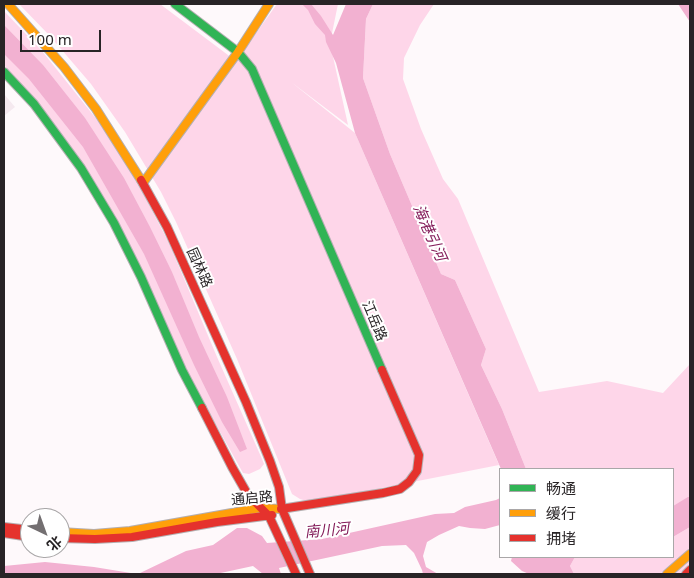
<!DOCTYPE html>
<meta charset="utf-8">
<style>
body{margin:0}
#map{position:relative;width:694px;height:578px;overflow:hidden;background:#fef9fb;font-family:"Noto Sans","Noto Sans SC",sans-serif}
canvas{display:block}
.frame{position:absolute;inset:0;border:5px solid #282426;pointer-events:none}
.legend{position:absolute;left:499px;top:468px;width:175px;height:90px;box-sizing:border-box;background:#fff;border:1px solid #a9a7a8;margin:0;padding:6px 9px;list-style:none;font-size:15px;color:#282426}
.legend li{display:flex;align-items:center;gap:10px;height:25px}
.legend b{width:25px;border:1px solid #a9a7a8}
.north{position:absolute;left:20px;top:508px;width:50px;height:50px;box-sizing:border-box;background:#fff;border:1px solid #a9a7a8;border-radius:50%;rotate:138deg;font-size:14px;font-weight:700;line-height:20px;text-align:center;color:#282426}
.north::after{content:'';display:block;margin:auto;width:18px;height:22px;background:#736f71;clip-path:polygon(50% 0,100% 100%,50% 72%,0 100%)}
.scale{position:absolute;left:20px;top:30px;width:81px;height:22px;box-sizing:border-box;border:2px solid #282426;border-top:0;padding-left:6px;font-size:15px;line-height:18px;white-space:nowrap;color:#282426;-webkit-text-stroke:4px #fff;paint-order:stroke}
</style>
<div id="map">
<canvas width="694" height="578"></canvas>
<div class="frame"></div>
<ul class="legend">
<li><b style="height:6px;background:#30b455"></b>畅通</li>
<li><b style="height:6px;background:#ff9f0a"></b>缓行</li>
<li><b style="height:6px;background:#e5322d"></b>拥堵</li>
</ul>
<div class="north">北</div>
<div class="scale">100 m</div>
</div>
<script>
const ctx = document.querySelector('canvas').getContext('2d');
ctx.lineJoin = 'round';
function fill(path, color) { ctx.fillStyle = color; ctx.fill(path, 'evenodd'); }
const toPath = rows => new Path2D(rows.map(r => 'M' + r).join(''));
function trace(path, color, width, dash) { ctx.strokeStyle = color; ctx.lineWidth = width; ctx.lineCap = dash ? 'butt' : 'round'; ctx.setLineDash(dash || []); ctx.stroke(path); }
function label(font, color, halo, rows, align = 'center') {
  ctx.font = font + ' "Noto Sans","Noto Sans SC",sans-serif'; ctx.lineWidth = 4; ctx.setLineDash([]); ctx.textBaseline = 'middle'; ctx.strokeStyle = halo; ctx.fillStyle = color; for (const [text, x, y, turn = 0] of rows) {
    ctx.save(); ctx.translate(x, y); ctx.rotate((+turn || 0) * Math.PI / 180); ctx.textAlign = isNaN(turn) ? turn : align; if (halo) ctx.strokeText(text, 0, 0); ctx.fillText(text, 0, 0); ctx.restore();
  }
}
fill(toPath([
 [4,94,15,107,4,116]
]), '#f5e9ef');
fill(toPath([
 [19,4,160,4,236,61,277,4,338,4,330,43,348,125,291,82,355,133,499,465,316,501,307,501,300,499,292,494,237,359,176,222,161,192,125,132,91,84,49,35],
 [373,4,434,4,420,25,404,58,403,79,421,129,443,179,458,199,539,392,607,381,663,393,690,364,690,497,673,506,673,469,526,469,502,409,481,365,486,349,455,280,441,274,390,154,363,78,366,19],
 [4,11,42,51,98,121,132,172,169,243,217,357,262,459,264,464,260,469,249,474,243,473,186,371,126,238,107,205,72,148,25,88,4,65],
 [690,527,690,574,574,574,570,566,575,557,673,557,673,537]
]), '#fed6e9');
fill(toPath([
 [302,4,311,4,321,16,333,35,346,4,373,4,366,19,363,78,390,154,441,274,455,280,486,349,481,365,502,409,526,469,501,469,355,133,336,63,326,42,325,35,315,24,308,10],
 [678,4,688,4,690,7,690,22],
 [4,25,43,65,85,118,124,178,150,227,172,272,199,337,227,397,247,449,240,452,222,422,194,365,144,254,83,147,29,79,4,54],
 [688,497,690,497,690,527,673,537,673,506],
 [500,498,500,525,485,529,470,528,459,526,439,535,427,542,423,556,426,567,438,574,423,574,422,570,414,553,406,545,382,546,279,568,281,574,263,574,253,566,216,574,138,574,186,551,213,545,237,528,247,528,262,536,267,543,322,539,435,514,454,513,465,507,496,500],
 [512,557,575,557,570,566,574,574,529,574,522,571,511,561],
 [45,562,94,567,137,574,4,574,4,566]
]), '#f2b1d1');
const fast = toPath([
 [175,4,238,52,252,69,382,370],
 [4,72,34,104,81,168,114,223,141,277,182,370,202,408]
]);
const slow = toPath([
 [8,4,64,67,96,109,141,180],
 [143,183,238,52,269,4],
 [60,532,94,534,130,531,260,508,281,509],
 [667,574,690,554]
]);
const jam = toPath([
 [141,180,167,227,246,402,270,461,279,487,282,509,310,574],
 [202,408,232,467,248,495,269,516,296,574],
 [281,509,383,493,400,489,409,482,417,471,419,455,382,370],
 [4,527,30,530],
 [4,533,30,537],
 [60,538,95,539,132,537,217,522,272,515],
 [686,574,690,570]
]);
trace(fast, '#b4afb1', 10);
trace(slow, '#b4afb1', 10);
trace(jam, '#b4afb1', 10);
trace(fast, '#30b455', 8);
trace(slow, '#ff9f0a', 8);
trace(jam, '#e5322d', 8);
label('14px', '#282426', '#fff', [
 ["园林路",199,268,66],
 ["江岳路",374,321,67],
 ["通启路",252,499,-5]
]);
label('italic 15px', '#841c5a', '#fff', [
 ["海港引河",429,233,66],
 ["南川河",327,531,-5]
]);
</script>
